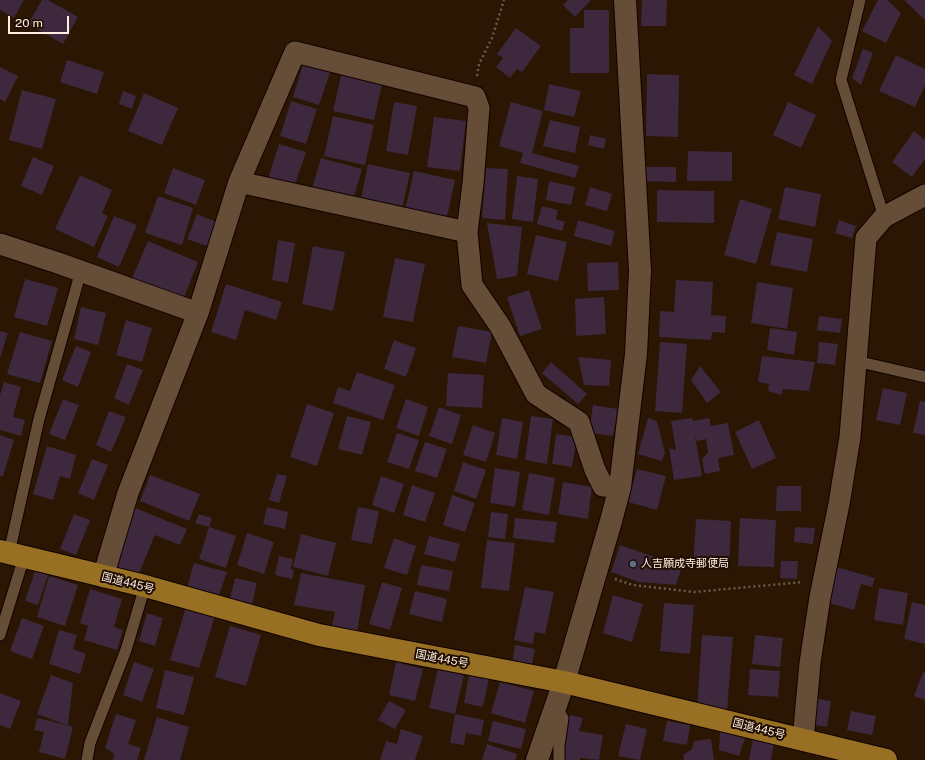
<!DOCTYPE html>
<meta charset="utf-8">
<style>
body{margin:0}
#map{position:relative;width:925px;height:760px;overflow:hidden;background:#2a1602;font-family:"Public Sans",sans-serif}
canvas{display:block}
.scale{position:absolute;left:8px;top:16px;width:61px;height:18px;box-sizing:border-box;border:2px solid #fdeee1;border-top:0;padding-left:5px;font-size:12px;line-height:14px;white-space:nowrap;color:#fdeee1;-webkit-text-stroke:3px #200d00;paint-order:stroke}
</style>
<div id="map">
<canvas width="925" height="760"></canvas>
<div class="scale">20 m</div>
</div>
<script>
const ctx = document.querySelector('canvas').getContext('2d');
ctx.lineJoin = 'round';
function fill(path, color) { ctx.fillStyle = color; ctx.fill(path, 'evenodd'); }
const toPath = rows => new Path2D(rows.map(r => 'M' + r).join(''));
function trace(path, color, width, dash) { ctx.strokeStyle = color; ctx.lineWidth = width; ctx.lineCap = dash ? 'butt' : 'round'; ctx.setLineDash(dash || []); ctx.stroke(path); }
function label(font, color, halo, rows, align = 'center') {
  ctx.font = font + ' "Public Sans","Noto Sans JP",sans-serif'; ctx.lineWidth = 4; ctx.setLineDash([]); ctx.textBaseline = 'middle'; ctx.strokeStyle = halo; ctx.fillStyle = color; for (const [text, x, y, turn = 0] of rows) {
    ctx.save(); ctx.translate(x, y); ctx.rotate((+turn || 0) * Math.PI / 180); ctx.textAlign = isNaN(turn) ? turn : align; if (halo) ctx.strokeText(text, 0, 0); ctx.fillText(text, 0, 0); ctx.restore();
  }
}
fill(toPath([
 [0,0,24,0,14,18,0,10],
 [42,0,48,0,78,17,63,44,28,24],
 [568,0,591,0,575,17,563,5],
 [642,0,667,0,666,26,641,26],
 [878,0,887,0,901,13,886,43,862,31],
 [904,0,925,0,925,20],
 [584,10,609,10,609,73,570,73,570,28,584,28],
 [818,26,832,41,812,84,794,75],
 [516,28,541,46,522,72,517,69,510,78,496,67,503,58,497,54],
 [863,49,873,53,861,85,852,78],
 [896,55,925,69,925,85,915,107,879,91],
 [67,60,104,72,97,94,60,82],
 [304,61,331,70,319,105,293,97],
 [0,67,18,76,5,102,0,99],
 [342,71,383,80,374,120,333,111],
 [647,74,679,75,678,137,646,136],
 [549,84,581,91,574,117,544,110],
 [22,90,56,99,42,149,9,140],
 [123,91,136,96,132,109,119,104],
 [144,93,178,108,162,145,128,131],
 [291,101,317,109,306,144,280,136],
 [394,102,417,106,408,155,386,151],
 [511,102,543,111,532,153,579,166,575,178,520,163,523,153,499,146],
 [788,102,816,115,801,148,773,135],
 [333,116,374,125,365,165,324,156],
 [434,117,466,121,460,171,427,167],
 [550,120,580,127,575,153,543,146],
 [914,131,925,140,925,159,912,177,892,162],
 [590,135,606,139,604,149,588,145],
 [279,144,306,152,294,187,268,179],
 [688,151,732,152,732,181,687,181],
 [33,157,54,166,42,195,21,186],
 [321,158,362,169,353,200,312,188],
 [368,164,410,173,401,213,360,204],
 [640,167,676,167,676,182,640,181],
 [173,168,205,180,196,205,164,193],
 [486,168,508,169,505,220,482,218],
 [414,171,455,180,446,221,405,211],
 [80,175,112,190,102,213,108,216,94,247,55,229],
 [517,176,538,179,533,222,512,219],
 [549,181,575,187,571,205,546,200],
 [590,187,612,194,607,211,585,205],
 [785,187,821,194,815,227,778,219],
 [657,190,714,191,714,223,657,222],
 [158,196,193,208,182,245,145,233],
 [740,199,772,209,756,264,724,255],
 [542,206,558,210,556,219,565,222,562,231,537,224],
 [197,214,219,223,210,247,187,239],
 [114,216,137,225,119,267,97,257],
 [578,220,615,231,611,246,574,236],
 [839,220,856,226,852,238,835,233],
 [487,223,522,227,517,276,497,279],
 [777,232,813,239,807,272,770,265],
 [536,235,567,242,558,281,527,274],
 [278,240,295,243,288,283,272,280],
 [148,241,198,262,183,300,132,278],
 [313,246,345,252,333,311,302,304],
 [395,258,425,264,413,322,383,317],
 [618,262,619,290,588,291,587,263],
 [25,279,58,288,47,326,14,317],
 [676,280,713,282,711,315,726,316,725,333,712,332,711,340,659,337,660,311,674,312],
 [757,282,793,288,787,329,751,323],
 [226,284,282,302,276,320,245,310,236,340,211,332],
 [529,290,542,329,520,336,507,297],
 [604,297,606,334,576,336,575,299],
 [81,307,106,313,98,345,74,339],
 [819,316,842,319,840,333,817,330],
 [126,320,152,328,142,362,116,355],
 [458,326,492,332,486,363,452,357],
 [770,328,797,332,794,355,767,350],
 [0,331,8,333,0,358],
 [20,332,52,341,40,383,7,374],
 [394,340,416,348,406,377,384,369],
 [660,342,687,344,682,413,655,411],
 [819,342,838,344,835,365,817,363],
 [76,346,91,352,78,387,62,380],
 [762,356,815,362,809,391,783,389,781,395,768,391,769,384,758,382],
 [578,357,611,360,609,386,584,385],
 [551,362,587,394,578,404,542,373],
 [127,364,143,370,129,405,114,398],
 [700,366,721,392,707,403,691,380],
 [357,372,395,385,383,420,333,403,338,387,350,391],
 [448,373,484,375,482,408,446,406],
 [4,382,21,387,13,417,25,420,21,436,0,430,0,395],
 [883,388,907,393,900,425,876,420],
 [63,399,79,405,65,440,49,434],
 [406,399,428,407,419,436,396,428],
 [920,401,925,402,925,435,913,433],
 [307,404,334,413,317,466,290,457],
 [593,405,618,409,613,436,589,433],
 [439,407,461,415,452,444,429,436],
 [109,411,126,417,111,452,96,445],
 [347,416,371,422,362,455,338,449],
 [531,416,553,419,547,464,525,460],
 [502,418,523,422,517,459,496,455],
 [648,418,657,421,665,453,662,461,638,454],
 [692,418,693,421,709,418,711,426,728,423,734,455,718,458,720,471,705,474,702,459,708,453,706,439,697,441,695,436,702,476,674,480,669,448,676,450,671,421],
 [759,420,776,458,752,469,735,432],
 [473,425,495,433,486,462,463,455],
 [397,433,419,440,409,469,387,462],
 [556,434,577,437,572,467,552,464],
 [0,435,14,440,3,476,0,476],
 [425,442,447,449,437,478,415,471],
 [47,446,76,455,70,479,60,476,53,500,33,494],
 [92,459,108,465,94,500,78,493],
 [463,462,486,470,476,499,454,491],
 [495,468,520,472,515,507,490,503],
 [637,469,666,476,657,510,628,502],
 [529,473,555,478,549,515,522,510],
 [277,474,287,476,279,503,269,500],
 [150,475,200,494,189,521,140,501],
 [381,476,404,484,394,513,372,505],
 [563,482,592,487,588,519,558,514],
 [412,485,435,493,425,522,403,515],
 [777,486,801,486,801,511,776,511],
 [452,495,475,503,465,532,443,525],
 [133,507,187,529,180,545,155,535,138,576,110,565],
 [267,507,288,512,285,529,263,524],
 [358,507,379,511,372,544,351,540],
 [491,512,508,514,505,539,488,537],
 [74,514,90,520,76,555,60,549],
 [199,514,212,518,209,527,195,523],
 [515,518,557,522,554,543,513,538],
 [740,518,776,520,774,567,738,566],
 [696,519,731,521,729,568,693,567],
 [209,527,236,536,226,568,199,559],
 [795,527,815,528,813,544,794,542],
 [247,533,274,542,264,574,237,565],
 [301,534,336,543,328,576,293,567],
 [429,536,460,544,455,562,424,554],
 [394,538,416,546,407,575,384,568],
 [487,540,515,543,509,591,481,588],
 [620,545,682,566,676,585,639,582,611,572],
 [279,556,293,559,291,569,294,570,292,579,275,575],
 [781,561,798,561,797,579,780,578],
 [194,563,227,572,217,601,186,591],
 [421,565,453,571,449,591,417,585],
 [836,567,875,578,872,587,861,584,854,610,826,602],
 [35,571,48,575,38,605,25,601],
 [301,573,365,585,357,631,332,626,335,612,294,605],
 [49,576,78,585,65,626,37,617],
 [235,578,257,583,251,609,229,604],
 [382,582,402,588,390,630,369,624],
 [525,587,554,592,545,634,535,632,533,644,514,640],
 [879,588,908,593,903,625,874,620],
 [90,589,122,599,114,627,123,630,117,650,84,640,88,626,80,623],
 [415,591,447,599,442,622,409,614],
 [613,595,643,604,632,642,603,633],
 [912,602,925,605,925,644,904,639],
 [664,603,694,605,690,654,660,651],
 [186,607,215,616,199,668,170,660],
 [147,613,163,618,155,646,139,641],
 [22,618,44,626,32,659,10,651],
 [230,626,261,635,246,686,215,677],
 [59,630,77,635,73,649,86,654,80,674,49,664],
 [702,635,733,637,727,710,697,708],
 [755,635,783,638,780,667,752,664],
 [515,645,535,649,531,669,512,665],
 [134,662,154,669,142,702,123,695],
 [396,662,423,669,415,701,389,695],
 [438,668,464,675,455,714,429,708],
 [750,669,780,671,778,697,748,695],
 [165,670,194,677,184,715,156,708],
 [923,672,925,673,925,700,914,696],
 [51,675,73,683,68,725,73,727,65,759,39,752,44,732,34,730,37,718,67,725,37,714],
 [469,675,489,679,483,707,464,703],
 [500,682,534,691,525,723,491,713],
 [0,693,21,701,10,729,0,725],
 [812,698,831,701,827,727,807,724],
 [389,701,406,710,395,729,378,720],
 [851,711,876,716,872,735,847,730],
 [116,714,136,720,128,744,141,748,137,760,113,760,114,754,105,748],
 [455,714,484,720,481,736,466,733,464,745,450,743],
 [570,715,583,718,579,731,603,735,599,760,580,758,580,760,562,760,566,728],
 [157,717,189,727,180,760,144,760],
 [493,721,526,729,521,749,488,741],
 [667,721,690,725,687,745,663,741],
 [626,724,647,729,640,760,618,756],
 [401,729,423,736,415,760,380,760,386,741,397,744],
 [720,731,747,732,739,756,719,750],
 [711,739,714,760,684,760,683,755,692,749,694,741],
 [753,739,774,743,771,760,749,760],
 [487,744,517,754,515,760,482,760]
]), '#3d283d');
const service = toPath([
 [860,0,841,80,884,217],
 [856,361,925,377],
 [9,553,39,419,81,271],
 [0,635,24,557],
 [556,707,563,718,559,746,559,760],
 [87,760,90,743,126,650,145,586]
]);
const minor = toPath([
 [239,182,295,52,475,97,479,108,473,184,467,232],
 [0,244,58,263,198,313],
 [103,577,128,493,198,313,239,182,467,232,472,285,500,326,536,394,579,422,595,470,603,486,620,487],
 [803,740,810,663,820,597,839,504,850,437,866,238,884,217,925,195]
]);
const tertiary = toPath([
 [537,760,564,682,611,521,620,487,636,354,640,271,625,0]
]);
const trunk = toPath([
 [0,551,145,586,319,635,564,682,886,760]
]);
trace(service, '#120200', 13);
trace(minor, '#120200', 23);
trace(tertiary, '#120200', 24);
trace(trunk, '#120200', 24);
trace(toPath([
 [477,76,479,64,492,38,504,0],
 [615,579,633,585,694,592,803,582]
]), '#6d5b49', 2.5, [2, 3]);
trace(service, '#654d37', 11);
trace(minor, '#654d37', 21);
trace(tertiary, '#654d37', 22);
trace(trunk, '#987024', 22);
for (const [x, y, r, color] of [
 [633,564,4,"#5c6f8a"]
]) { const dot = new Path2D(); dot.arc(x, y, r, 0, 2 * Math.PI); ctx.fillStyle = color; ctx.fill(dot); trace(dot, '#200d00', 1.5); }
label('11px', '#fdeee1', '#200d00', [
 ["人吉願成寺郵便局",641,564]
], 'left');
label('11px', '#fdeee1', '#200d00', [
 ["国道445号",128,583,14],
 ["国道445号",442,659,11],
 ["国道445号",759,729,14]
]);
</script>
